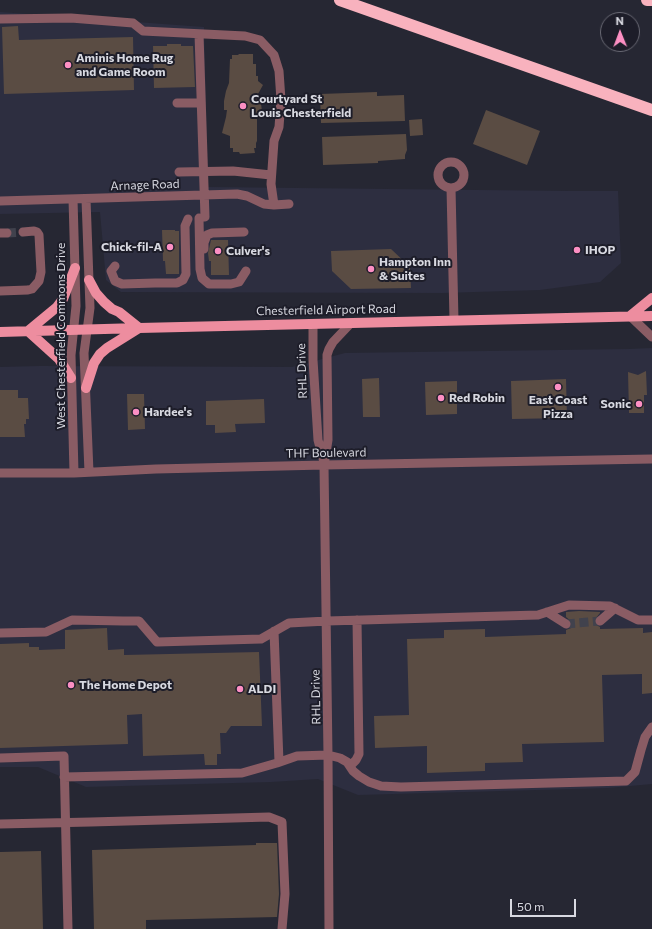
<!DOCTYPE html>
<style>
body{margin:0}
#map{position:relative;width:652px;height:929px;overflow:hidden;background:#262733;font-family:Commissioner,sans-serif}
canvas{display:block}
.north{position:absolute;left:600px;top:12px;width:40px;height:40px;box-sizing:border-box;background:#1d1d29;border:1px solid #686873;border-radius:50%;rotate:359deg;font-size:11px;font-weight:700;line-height:16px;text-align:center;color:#d8d9e1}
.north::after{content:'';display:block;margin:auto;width:14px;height:18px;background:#fc8fc3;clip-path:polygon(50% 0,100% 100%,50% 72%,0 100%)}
.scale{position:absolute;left:510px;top:899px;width:66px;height:18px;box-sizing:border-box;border:2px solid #d8d9e1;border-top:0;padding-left:5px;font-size:12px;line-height:14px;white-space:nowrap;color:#d8d9e1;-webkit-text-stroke:3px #1d1d29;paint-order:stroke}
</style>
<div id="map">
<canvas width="652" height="929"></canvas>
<div class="north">N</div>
<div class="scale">50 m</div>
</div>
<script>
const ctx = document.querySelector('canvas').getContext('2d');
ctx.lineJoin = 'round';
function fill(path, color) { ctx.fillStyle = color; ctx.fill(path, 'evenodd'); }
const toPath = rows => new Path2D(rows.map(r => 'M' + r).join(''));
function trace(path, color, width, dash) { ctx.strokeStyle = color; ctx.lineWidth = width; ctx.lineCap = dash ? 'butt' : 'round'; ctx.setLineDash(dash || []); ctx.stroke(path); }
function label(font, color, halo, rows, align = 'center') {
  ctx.font = font + ' Commissioner,sans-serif'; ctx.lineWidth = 4; ctx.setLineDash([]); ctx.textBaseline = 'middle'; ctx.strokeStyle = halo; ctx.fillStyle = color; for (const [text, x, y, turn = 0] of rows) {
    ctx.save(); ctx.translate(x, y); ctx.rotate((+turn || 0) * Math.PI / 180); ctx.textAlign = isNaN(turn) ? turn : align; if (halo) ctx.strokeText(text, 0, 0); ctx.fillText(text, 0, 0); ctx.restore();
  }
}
fill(toPath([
 [0,12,204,27,208,187,569,191,618,191,621,263,600,282,540,290,442,293,121,292,106,280,100,212,0,214],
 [652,348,652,784,608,788,358,795,318,779,271,782,86,787,38,767,0,767,0,367,40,366,292,367,345,353,629,349]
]), '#2d2e40');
fill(toPath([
 [18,26,19,40,133,37,134,90,4,94,2,27],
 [167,44,181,44,181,46,193,46,195,87,154,88,153,46,167,46],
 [239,54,253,54,253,64,256,64,256,76,258,76,258,81,263,85,258,94,261,103,262,112,261,119,257,118,257,141,256,143,256,148,254,148,255,153,240,154,239,152,233,152,233,148,230,148,230,136,222,133,226,117,227,110,224,110,224,101,226,91,229,83,230,59,232,59,232,55,238,55],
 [377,92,377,96,404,95,405,121,321,123,320,94],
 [486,110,540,131,527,165,473,144],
 [422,119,423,135,410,136,409,120],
 [406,134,407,150,405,155,405,159,378,161,378,163,323,165,322,137],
 [162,230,175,230,175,231,179,231,179,274,166,274,165,261,163,261],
 [211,240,228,240,229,275,211,275,211,261,209,261,208,253],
 [391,249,410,267,411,288,351,289,332,271,331,251],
 [646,371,647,395,644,395,644,413,629,413,628,372,638,375],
 [379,378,380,417,363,417,362,379],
 [566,379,567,418,512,419,511,381],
 [457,381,457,414,426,415,425,382],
 [0,390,18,390,18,398,28,398,29,419,26,419,26,424,24,424,25,437,0,437],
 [127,394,144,394,145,429,128,430],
 [264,399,265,423,235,424,236,432,215,433,215,425,206,425,206,401],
 [579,611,600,612,600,613,595,619,594,622,596,625,600,627,600,629,643,628,643,633,652,632,652,693,642,694,642,674,602,675,604,742,522,744,523,762,485,763,485,771,427,773,427,746,375,748,374,716,409,715,407,639,444,638,444,630,485,629,485,637,566,634,566,630,571,628,572,624,571,621,566,617,566,612],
 [107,628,108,650,124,649,124,655,259,652,262,726,231,726,226,733,220,733,221,754,217,754,217,765,205,765,204,754,143,756,142,714,127,715,128,744,0,748,0,644,29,643,29,647,39,647,39,650,65,649,65,630],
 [256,843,277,843,279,894,277,917,146,920,146,929,94,929,92,850,256,845],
 [41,851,43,929,0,929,0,852]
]), '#5a4c43');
trace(toPath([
 [7,233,23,232],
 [566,624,600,621]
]), '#41424d', 9, [9, 4.5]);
trace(toPath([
 [0,19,71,18,133,23,143,31,245,36,260,40,274,55,279,71,281,100,279,127,274,141,271,184,274,205],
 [199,34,205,217],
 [177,103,201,103],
 '438 175a13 13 0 1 1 26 0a13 13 0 1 1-26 0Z',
 [179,172,233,171,271,175],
 [451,188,454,320],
 [73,199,76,306,71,355,74,473],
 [86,199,90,308,84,353,89,472],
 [0,201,237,194,247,196,264,204,274,205,289,204],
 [199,218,200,269,202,278,209,284,231,284,239,282,246,271],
 [0,233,7,233],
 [204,249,204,243,207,235,212,233,244,232],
 [115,266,111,271,115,281,122,284,155,283,177,283,183,280,186,274,185,226,188,219],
 [0,291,28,290,32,289,39,281,41,272,39,235,37,232,34,231,23,232],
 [630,316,652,337],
 [313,324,313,360,318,440,324,462],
 [0,473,74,473,156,469,324,465,652,459],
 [547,612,566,624],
 [600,621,615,608],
 [274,631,279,762],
 [0,633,46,632,72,620,123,621,139,621,157,642,261,639,289,623,327,621,538,615,569,605,610,606,638,620,652,620],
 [0,758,64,756,68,929],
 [350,766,356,760,359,754,357,620],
 [64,777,242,773,277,763,297,756,328,755,340,758,347,762,353,771,359,776,369,782,381,786,401,787,626,781,635,772,641,750,645,737,652,727],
 [0,824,91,822,269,817,282,822,285,894,282,929],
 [329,929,328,755,324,465,328,440,327,355,329,349,333,342,351,323]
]), '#8a5c64', 9);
trace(toPath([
 [89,280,96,293,104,302,112,309,119,312,139,328],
 [630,316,652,298],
 [28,331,57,307,63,299,75,268],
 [28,331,59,359,71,378],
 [0,332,139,328,652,316],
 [86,388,94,363,100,354,107,348,139,328]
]), '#ed8d9f', 10);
trace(toPath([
 [340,0,652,110],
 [647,0,652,0]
]), '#f8b2be', 12);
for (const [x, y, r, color] of [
 [68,65,4,"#fc8fc3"],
 [243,106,4,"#fc8fc3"],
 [170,247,4,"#fc8fc3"],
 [577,250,4,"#fc8fc3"],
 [218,251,4,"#fc8fc3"],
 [371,269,4,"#fc8fc3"],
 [558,387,4,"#fc8fc3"],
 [441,398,4,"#fc8fc3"],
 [639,404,4,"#fc8fc3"],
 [136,412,4,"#fc8fc3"],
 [71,685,4,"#fc8fc3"],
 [240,689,4,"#fc8fc3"]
]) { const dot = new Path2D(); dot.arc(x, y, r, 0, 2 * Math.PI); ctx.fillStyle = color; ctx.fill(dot); trace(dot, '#1d1d29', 1.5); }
label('bold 12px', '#d8d9e1', '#1d1d29', [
 ["Aminis Home Rug",76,58],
 ["and Game Room",76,72],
 ["Courtyard St",251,99],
 ["Louis Chesterfield",251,113],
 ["Chick-fil-A",162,247,"right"],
 ["IHOP",585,250],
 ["Culver's",226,251],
 ["Hampton Inn",379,262],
 ["& Suites",379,276],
 ["Red Robin",449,398],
 ["East Coast",558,400,"center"],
 ["Pizza",558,414,"center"],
 ["Sonic",631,404,"right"],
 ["Hardee's",144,412],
 ["The Home Depot",79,685],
 ["ALDI",248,689]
], 'left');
label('12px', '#d8d9e1', '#1d1d29', [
 ["Arnage Road",145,185,-2],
 ["Chesterfield Airport Road",326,310,-1],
 ["West Chesterfield Commons Drive",61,336,-90],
 ["RHL Drive",302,371,-92],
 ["THF Boulevard",326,453,-1],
 ["RHL Drive",316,697,-91]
]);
</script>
